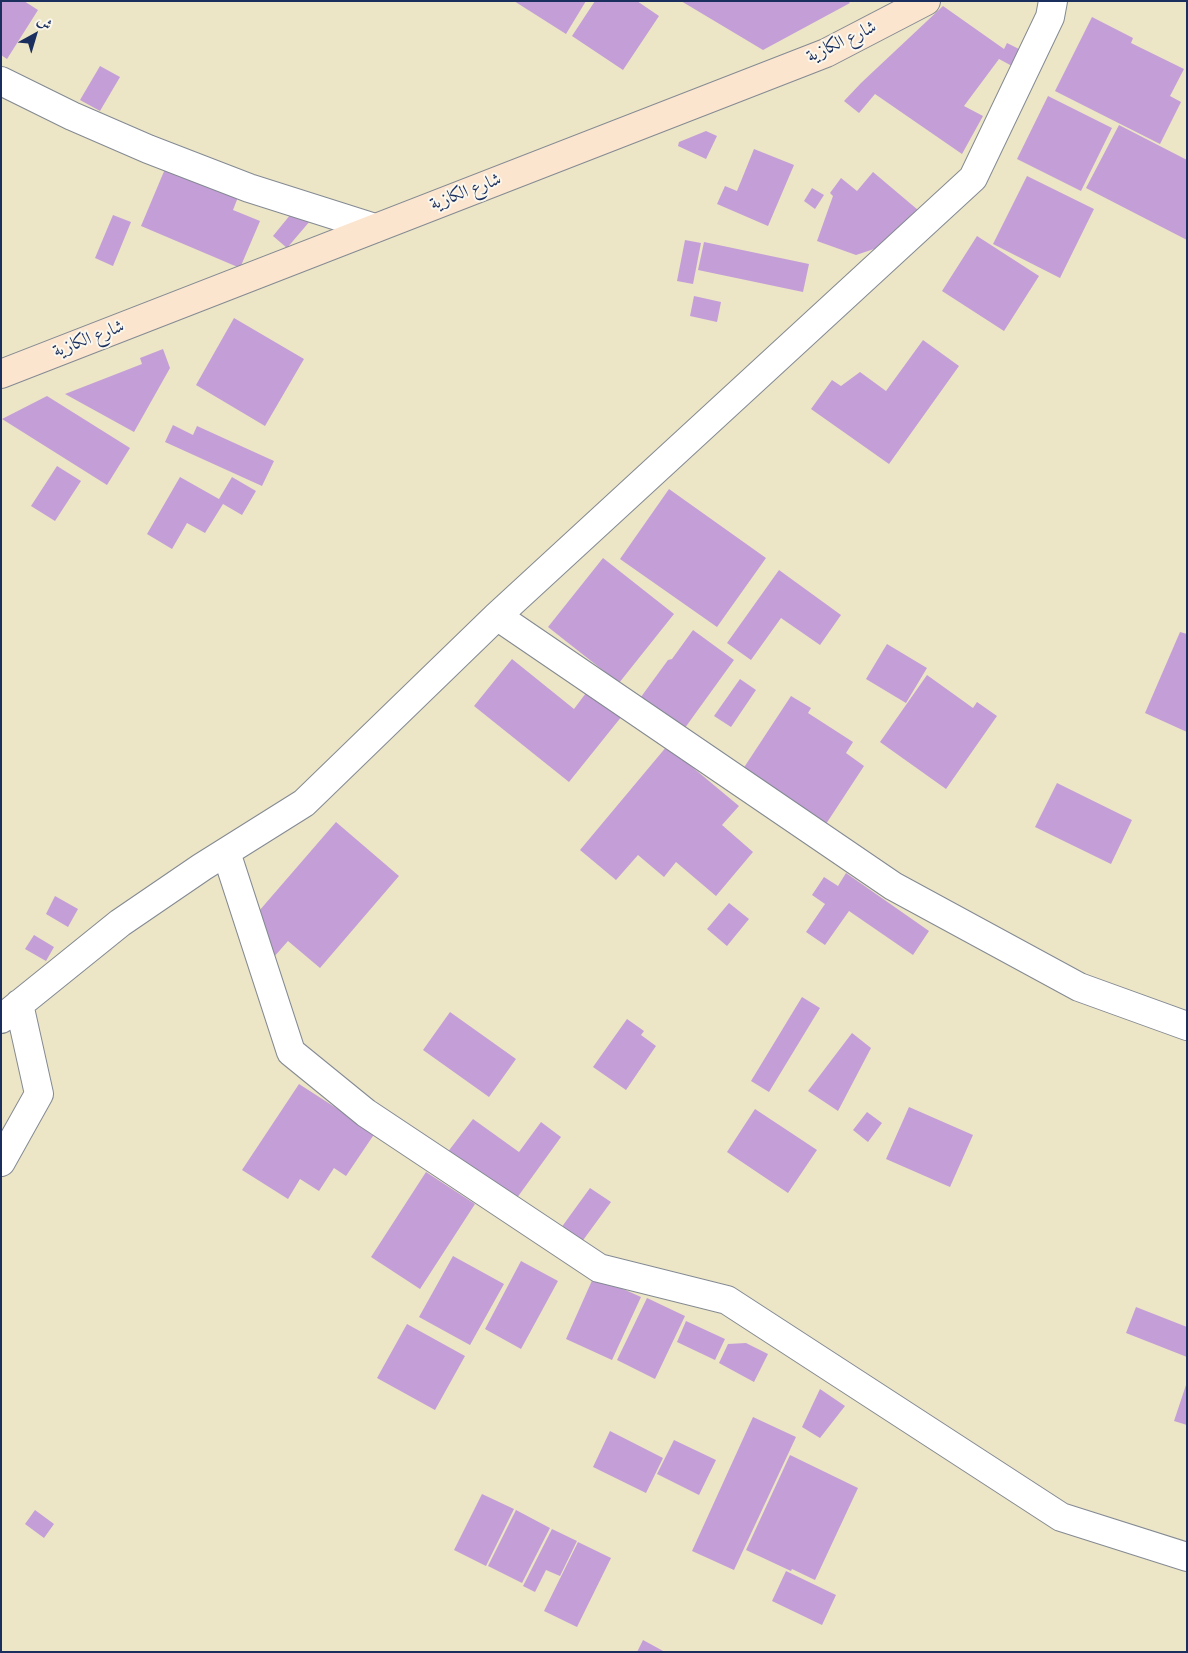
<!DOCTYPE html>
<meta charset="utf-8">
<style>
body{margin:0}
#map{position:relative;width:1188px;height:1653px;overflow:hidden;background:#ece5c6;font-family:"IM FELL English",Amiri,serif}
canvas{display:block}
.frame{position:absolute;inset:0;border:2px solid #1b2f5e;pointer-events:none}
.north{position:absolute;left:10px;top:10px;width:50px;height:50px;-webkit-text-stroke:4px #fbf7ec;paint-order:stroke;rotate:39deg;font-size:14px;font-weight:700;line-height:20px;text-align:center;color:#1b2f5e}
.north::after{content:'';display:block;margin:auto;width:18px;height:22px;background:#1b2f5e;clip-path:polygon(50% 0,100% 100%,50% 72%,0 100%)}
</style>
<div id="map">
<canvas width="1188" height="1653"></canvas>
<div class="frame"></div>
<div class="north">ش</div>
</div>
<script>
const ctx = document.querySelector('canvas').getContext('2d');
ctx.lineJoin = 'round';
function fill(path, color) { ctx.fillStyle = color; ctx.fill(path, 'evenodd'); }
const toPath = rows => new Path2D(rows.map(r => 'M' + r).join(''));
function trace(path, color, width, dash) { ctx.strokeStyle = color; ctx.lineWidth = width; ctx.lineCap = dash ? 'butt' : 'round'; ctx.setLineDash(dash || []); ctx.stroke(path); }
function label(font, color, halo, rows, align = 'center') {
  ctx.font = font + ' "IM FELL English",Amiri,serif'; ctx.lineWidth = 4; ctx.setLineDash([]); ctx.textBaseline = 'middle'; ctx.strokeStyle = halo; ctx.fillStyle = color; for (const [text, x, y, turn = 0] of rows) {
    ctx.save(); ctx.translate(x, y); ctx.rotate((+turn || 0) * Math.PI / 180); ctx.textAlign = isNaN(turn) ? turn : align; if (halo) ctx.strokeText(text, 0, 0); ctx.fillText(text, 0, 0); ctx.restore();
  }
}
fill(toPath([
 [1,1,24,1,38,10,7,59,1,55],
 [514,1,586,1,566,34],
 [595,1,637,1,659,16,623,70,572,36],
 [681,1,848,1,850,3,763,50],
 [943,6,1004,49,1007,43,1021,50,1012,66,999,59,964,106,983,116,962,154,875,94,859,113,844,101,861,83],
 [1092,17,1133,38,1131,43,1184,69,1170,96,1181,102,1160,144,1055,91],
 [100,66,120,77,100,111,80,100],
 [1048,96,1112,128,1081,191,1017,159],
 [1119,125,1187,160,1187,240,1086,188],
 [706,131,717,136,706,159,678,146,679,142],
 [754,149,794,165,768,226,717,204,725,186,737,191],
 [165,169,240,192,233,210,260,221,240,268,141,226],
 [873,172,918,210,889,244,856,255,817,241,833,196,830,193,841,178,857,191],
 [1027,176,1094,209,1060,278,993,244],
 [812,188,824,195,815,209,804,201],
 [295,209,310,221,287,248,273,236],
 [113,215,131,222,113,266,95,258],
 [977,236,1039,276,1004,331,942,291],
 [685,240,701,243,693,284,677,281],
 [704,242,809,264,803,292,698,270],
 [694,296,721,302,717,322,690,316],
 [234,318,304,359,265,426,196,385],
 [923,340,959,366,889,464,811,409,832,380,841,386,860,372,886,391],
 [163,349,170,368,134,432,65,394,142,364,140,358],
 [47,396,130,448,107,485,2,419],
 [173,425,193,435,197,426,274,461,262,486,165,442],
 [57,466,81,481,55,521,31,506],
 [180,477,219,499,232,477,256,491,242,515,223,504,205,533,187,523,172,549,147,534],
 [669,489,766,558,717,627,620,559],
 [603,558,674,614,619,683,548,627],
 [779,570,841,615,820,645,781,618,751,660,727,643],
 [693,630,734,660,682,732,638,701,668,660,672,659],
 [1180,632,1187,634,1187,732,1145,713],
 [887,644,927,668,906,703,866,679],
 [512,659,574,709,589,689,622,716,569,782,474,706],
 [927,675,973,708,977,702,997,716,946,789,880,742],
 [740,679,756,690,731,727,714,716],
 [791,696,811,708,808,713,853,742,846,753,864,766,826,824,743,769],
 [667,746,739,806,722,825,753,852,716,896,676,862,664,877,638,855,616,880,580,850],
 [1057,783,1132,820,1111,864,1035,827],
 [336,822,399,876,320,968,288,941,273,958,259,911],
 [846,873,929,931,913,955,849,911,825,945,806,932,825,904,812,895,824,877,838,886],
 [55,896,78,909,68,927,46,914],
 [729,903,749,919,727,946,707,929],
 [34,935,54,947,46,961,25,949],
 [802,997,820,1008,769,1092,751,1081],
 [450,1012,516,1059,489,1097,423,1050],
 [627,1019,644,1031,641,1035,656,1046,626,1090,593,1067],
 [852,1033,871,1048,838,1111,808,1091],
 [299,1084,375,1133,346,1176,334,1168,319,1191,300,1179,288,1199,242,1170],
 [909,1107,973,1135,950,1187,886,1159],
 [755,1109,817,1150,788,1193,727,1152],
 [867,1112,882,1123,868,1142,853,1130],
 [473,1119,519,1152,541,1122,561,1137,514,1202,447,1153],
 [426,1172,475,1204,420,1289,371,1257],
 [590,1188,611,1202,581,1243,561,1228],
 [453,1256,504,1284,470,1345,419,1317],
 [521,1261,558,1281,521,1349,485,1329],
 [594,1276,641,1297,612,1360,566,1339],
 [647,1298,685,1316,655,1379,617,1360],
 [1136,1307,1187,1327,1187,1357,1126,1333],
 [686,1321,725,1339,715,1360,677,1342],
 [407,1324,465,1356,435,1410,377,1378],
 [746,1343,768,1354,754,1382,719,1363,728,1344],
 [1186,1385,1187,1386,1187,1425,1174,1421],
 [820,1389,845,1406,820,1438,802,1427],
 [753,1417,796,1437,734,1570,692,1551],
 [610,1431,663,1458,646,1493,593,1467],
 [674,1440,716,1460,699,1495,657,1474],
 [790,1455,858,1488,815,1580,792,1569,791,1571,746,1550],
 [482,1494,514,1509,486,1566,454,1550],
 [35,1510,54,1524,44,1538,25,1524],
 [516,1510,550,1528,522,1583,488,1566],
 [552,1529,577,1541,560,1576,546,1570,535,1592,523,1586],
 [578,1542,611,1558,577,1627,544,1611],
 [786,1571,836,1595,822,1625,772,1601],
 [643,1640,665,1652,637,1652]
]), '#c49fd7');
const street = toPath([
 [1,81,72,116,148,149,249,188,375,228],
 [497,616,893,886,1079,987,1187,1026],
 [226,852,291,1052,366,1113,599,1268,727,1300,1061,1517,1187,1557],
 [1,1019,120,923,202,867,304,803,497,616,973,178,1050,17,1053,1],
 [1,1162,39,1094,19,1004]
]);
const secondary = toPath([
 [1,374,826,53,926,1]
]);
trace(street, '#848a92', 30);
trace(secondary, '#848a92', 30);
trace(street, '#fff', 28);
trace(secondary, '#fbe5cf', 28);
label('18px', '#1b2f5e', '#fbf7ec', [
 ["شارع الكازية",842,43,-25],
 ["شارع الكازية",466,193,-21],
 ["شارع الكازية",89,340,-21]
]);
</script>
